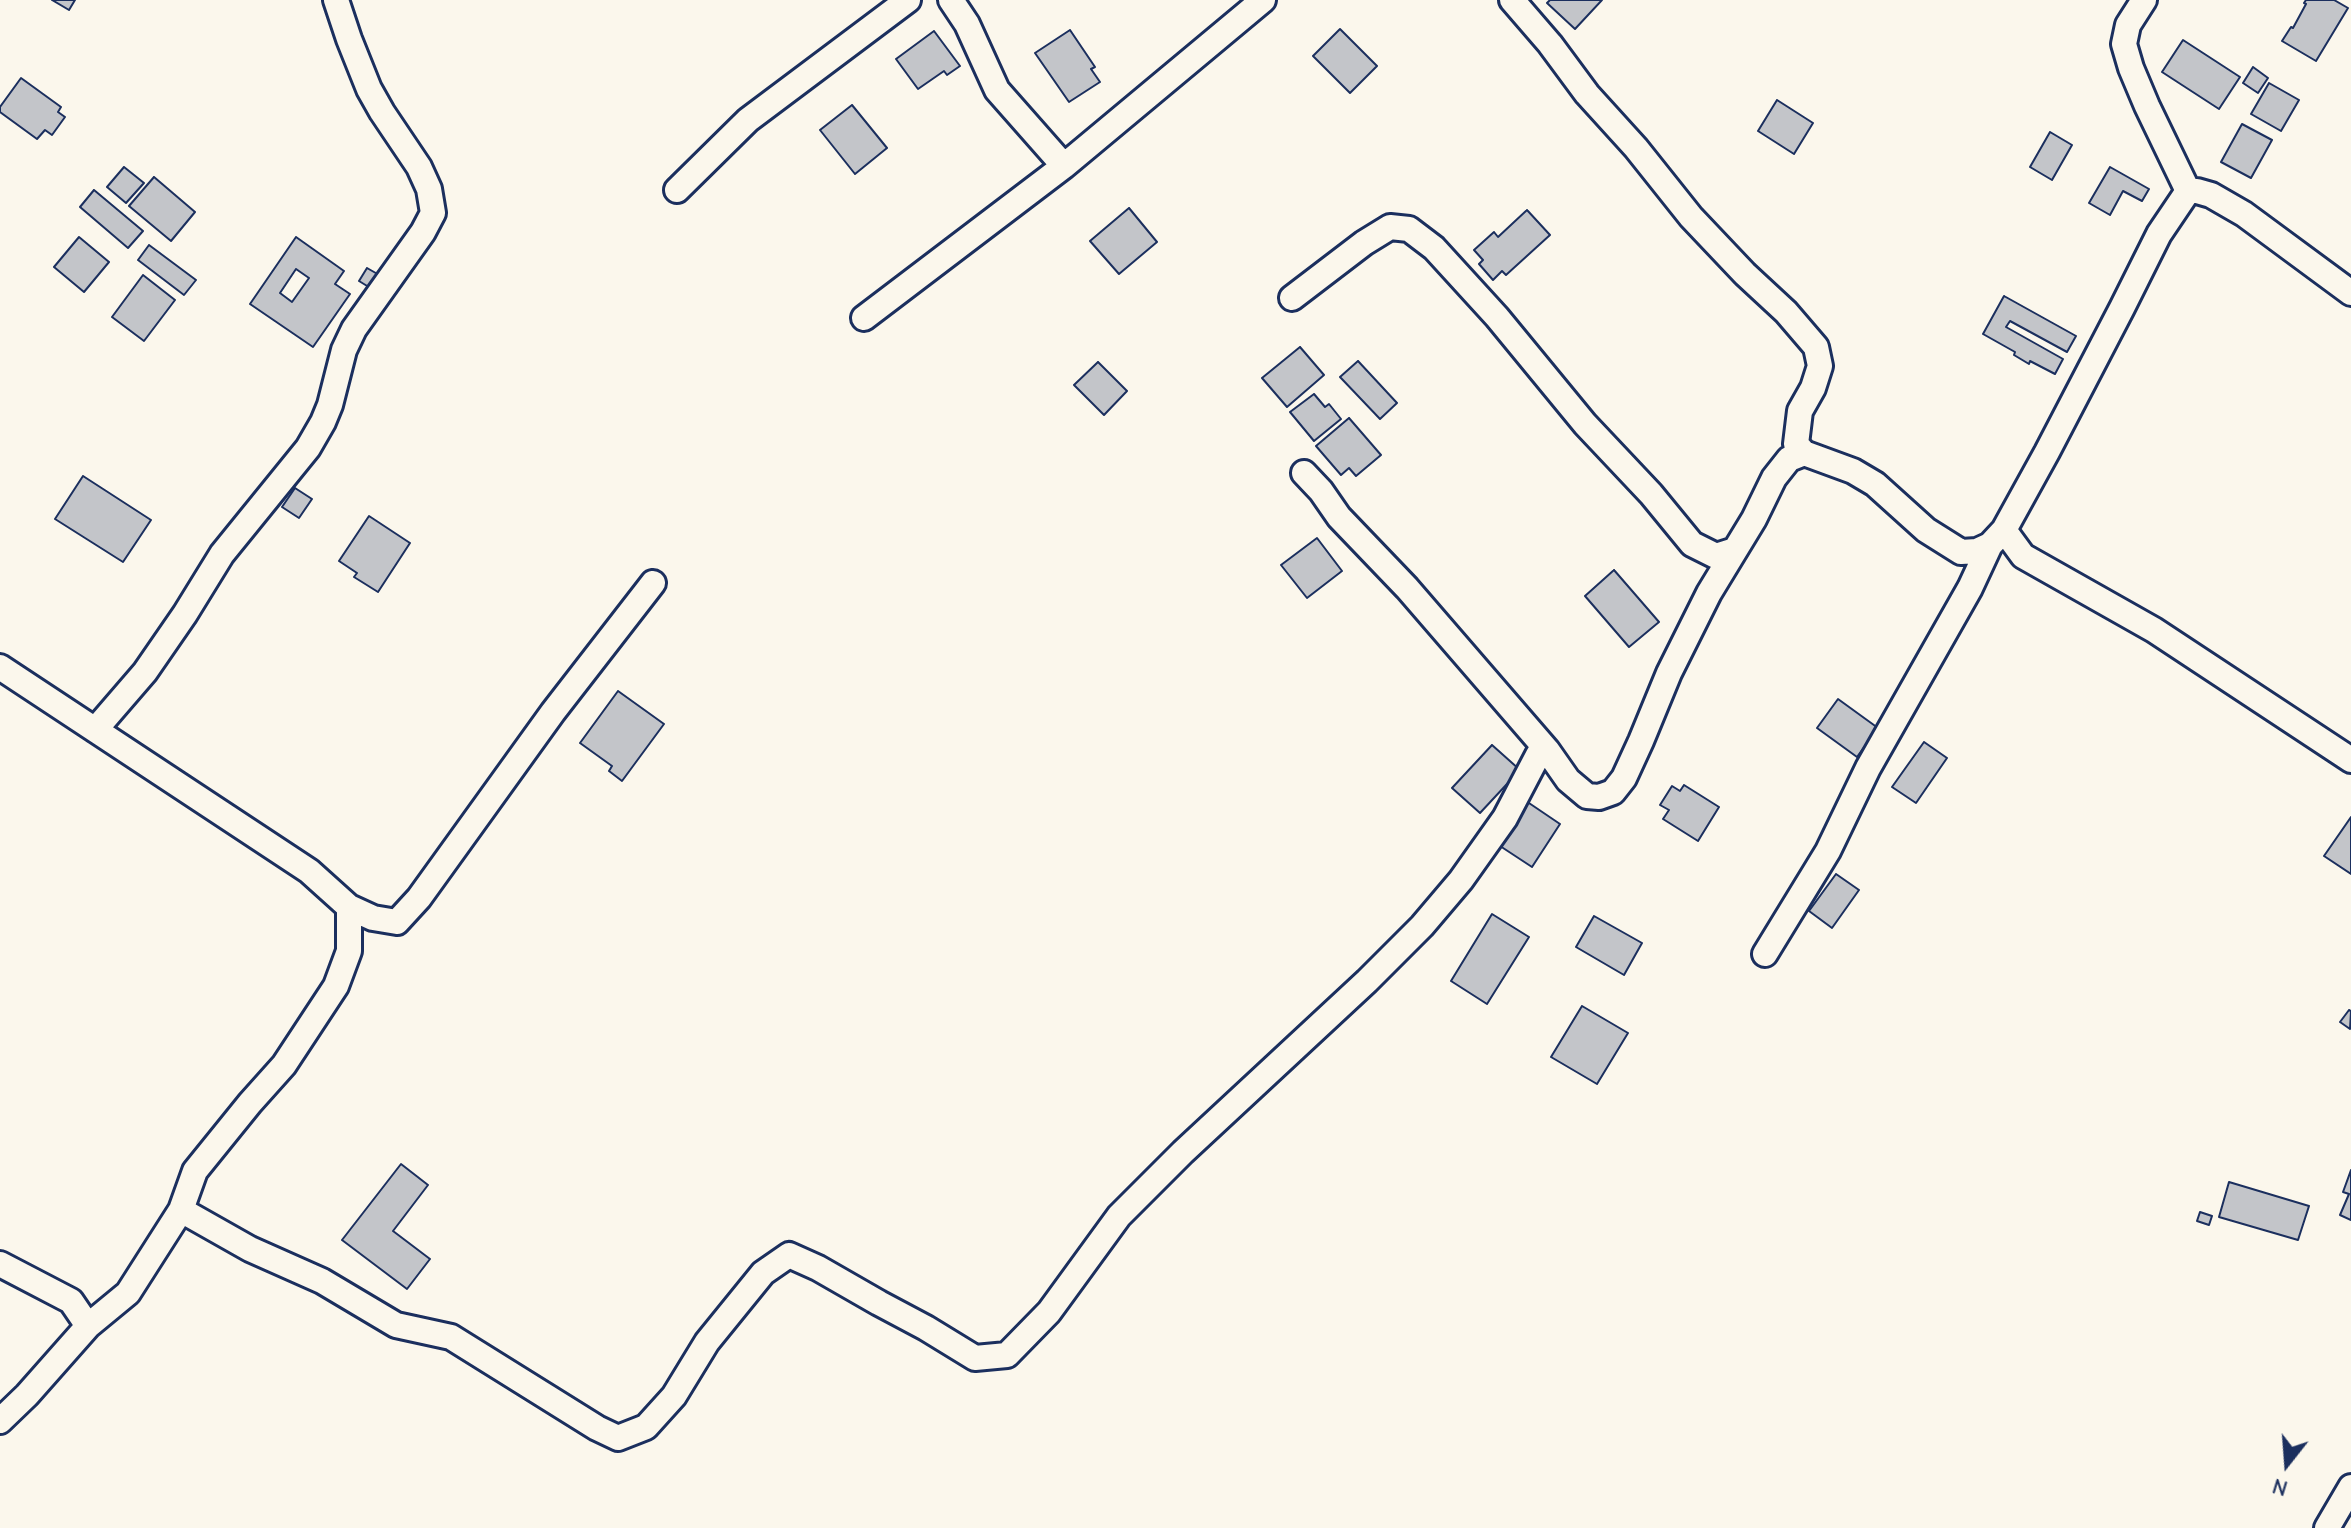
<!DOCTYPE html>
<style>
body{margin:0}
#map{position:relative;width:2351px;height:1528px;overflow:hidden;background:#fbf7ec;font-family:"Comic Neue",sans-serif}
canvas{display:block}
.north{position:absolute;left:2247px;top:1424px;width:80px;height:80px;-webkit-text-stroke:6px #fbf7ec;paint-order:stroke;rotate:197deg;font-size:22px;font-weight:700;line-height:32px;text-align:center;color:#1b2f5e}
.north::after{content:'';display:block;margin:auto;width:28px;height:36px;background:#1b2f5e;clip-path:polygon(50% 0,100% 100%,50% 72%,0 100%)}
</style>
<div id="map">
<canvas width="2351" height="1528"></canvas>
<div class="north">N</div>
</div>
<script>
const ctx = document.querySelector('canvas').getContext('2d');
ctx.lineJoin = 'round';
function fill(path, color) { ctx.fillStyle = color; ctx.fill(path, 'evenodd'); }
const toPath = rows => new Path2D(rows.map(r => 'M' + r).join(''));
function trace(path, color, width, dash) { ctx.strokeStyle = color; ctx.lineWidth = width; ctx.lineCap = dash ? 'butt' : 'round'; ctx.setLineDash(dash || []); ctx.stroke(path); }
const building = toPath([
 [52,0,75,0,69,10,52,0],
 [1550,0,1602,0,1575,29,1547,3,1550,0],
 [2306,0,2334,0,2348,8,2316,61,2282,41,2291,27,2293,28,2306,4,2304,3,2306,0],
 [1340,29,1377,66,1350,93,1313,56,1340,29],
 [1070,30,1095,67,1091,69,1100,82,1069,102,1035,53,1070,30],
 [934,31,960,66,947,75,944,71,918,89,896,59,934,31],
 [2183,40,2240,77,2219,109,2162,72,2183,40],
 [2253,67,2268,78,2258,93,2243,83,2253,67],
 [21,78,61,107,58,112,65,117,52,135,45,130,37,139,0,112,0,107,21,78],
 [2269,83,2299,100,2281,131,2251,114,2269,83],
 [1777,100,1813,123,1794,154,1758,131,1777,100],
 [852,105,887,148,855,174,820,130,852,105],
 [2242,124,2272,140,2251,178,2221,162,2242,124],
 [2050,132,2072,145,2052,180,2030,167,2050,132],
 [124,167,144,183,126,203,107,187,124,167],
 [2110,167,2149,189,2142,201,2123,191,2110,215,2089,203,2110,167],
 [154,177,195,212,171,241,129,206,154,177],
 [94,190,143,231,128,248,80,207,94,190],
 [1129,208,1157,242,1119,274,1090,241,1129,208],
 [1527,210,1550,235,1506,275,1502,271,1493,280,1479,264,1483,260,1474,250,1494,232,1498,237,1527,210],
 [79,237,109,262,84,292,54,267,79,237],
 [296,237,344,271,335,284,350,294,313,347,250,304,296,237],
 [296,269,309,278,292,302,280,293,296,269],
 [149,245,196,280,184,295,138,260,149,245],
 [367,268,381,276,372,289,359,281,367,268],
 [143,275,175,300,144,341,112,317,143,275],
 [2004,296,2076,336,2067,352,2010,321,2006,327,2063,359,2055,374,2030,361,2029,364,2014,355,2015,352,1983,334,2004,296],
 [1300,347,1324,375,1287,407,1262,378,1300,347],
 [1358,361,1397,403,1380,419,1340,377,1358,361],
 [1098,362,1127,391,1104,415,1074,385,1098,362],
 [1314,394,1325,407,1329,404,1341,419,1314,441,1290,412,1314,394],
 [1349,418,1381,455,1356,476,1349,468,1341,475,1316,446,1349,418],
 [83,476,151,520,123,562,55,519,83,476],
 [295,488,312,499,299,518,282,507,295,488],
 [369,516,410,543,378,592,354,577,357,573,339,561,369,516],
 [1317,538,1342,571,1307,598,1281,565,1317,538],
 [1614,570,1659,622,1629,647,1585,596,1614,570],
 [618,691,664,724,622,781,609,771,612,766,580,743,618,691],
 [1838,699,1878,728,1857,757,1817,728,1838,699],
 [1924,742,1947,758,1916,803,1892,787,1924,742],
 [1492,745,1520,770,1480,813,1452,788,1492,745],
 [1684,785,1719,807,1698,841,1663,819,1669,810,1660,805,1672,786,1680,791,1684,785],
 [1526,801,1560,824,1532,867,1497,844,1526,801],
 [2351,817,2351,874,2324,856,2351,817],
 [1836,874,1859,890,1832,928,1809,911,1836,874],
 [1492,914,1529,937,1487,1004,1451,981,1492,914],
 [1594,916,1642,943,1624,975,1576,947,1594,916],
 [1582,1006,1628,1033,1597,1084,1551,1057,1582,1006],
 [2349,1010,2351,1011,2350,1029,2340,1022,2349,1010],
 [401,1164,428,1185,393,1231,430,1259,407,1289,342,1240,401,1164],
 [2351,1170,2351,1220,2340,1215,2349,1194,2343,1192,2351,1170],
 [2229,1182,2309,1206,2298,1240,2219,1217,2229,1182],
 [2200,1212,2212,1216,2209,1225,2197,1221,2200,1212]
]);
fill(building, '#c3c5c9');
trace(building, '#1b2f5e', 2);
const street = toPath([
 [951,0,967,24,997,90,1064,166],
 [1512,0,1550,44,1587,94,1636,148,1691,217,1745,274,1786,312,1816,347,1820,366,1813,388,1800,411,1796,444,1804,453],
 [2144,0,2128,25,2124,44,2131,68,2147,106,2188,191],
 [677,190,748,120,908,0],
 [1292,298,1364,243,1390,227,1409,229,1434,248,1497,317,1585,424,1651,494,1692,544,1716,556,1735,550],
 [864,318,1064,166,1263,0],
 [1304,473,1321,491,1339,517,1407,588,1547,750],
 [2004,530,2023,556,2154,630,2351,760],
 [0,667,309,871,349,907,349,951,336,986,284,1065,250,1103,195,1171,181,1210,128,1293,88,1326,27,1395,0,1421],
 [95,730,145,672,185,614,222,554,308,448,323,422,330,405,344,350,354,329,423,232,433,213,429,189,419,167,382,112,369,89,349,39,336,0],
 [349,907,373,918,397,922,419,898,553,712,653,583],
 [1765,954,1828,851,1868,768,1970,588,1990,545],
 [181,1210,250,1249,322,1281,396,1325,451,1337,597,1428,618,1438,646,1427,674,1396,707,1342,763,1273,789,1255,818,1268,879,1303,926,1328,975,1358,1007,1355,1049,1312,1119,1216,1183,1152,1367,981,1422,926,1461,880,1505,818,1538,755,1547,750,1568,780,1587,796,1599,797,1613,792,1624,778,1641,741,1669,673,1709,593,1754,519,1774,478,1789,459,1804,453,1853,471,1875,484,1926,530,1961,552,1977,551,1990,545,2004,530,2047,452,2122,308,2159,234,2188,191,2197,191,2211,195,2244,214,2351,293],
 [0,1264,71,1301,88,1326],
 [2327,1528,2351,1487]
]);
trace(street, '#1b2f5e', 30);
trace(street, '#fbf7ec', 24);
</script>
